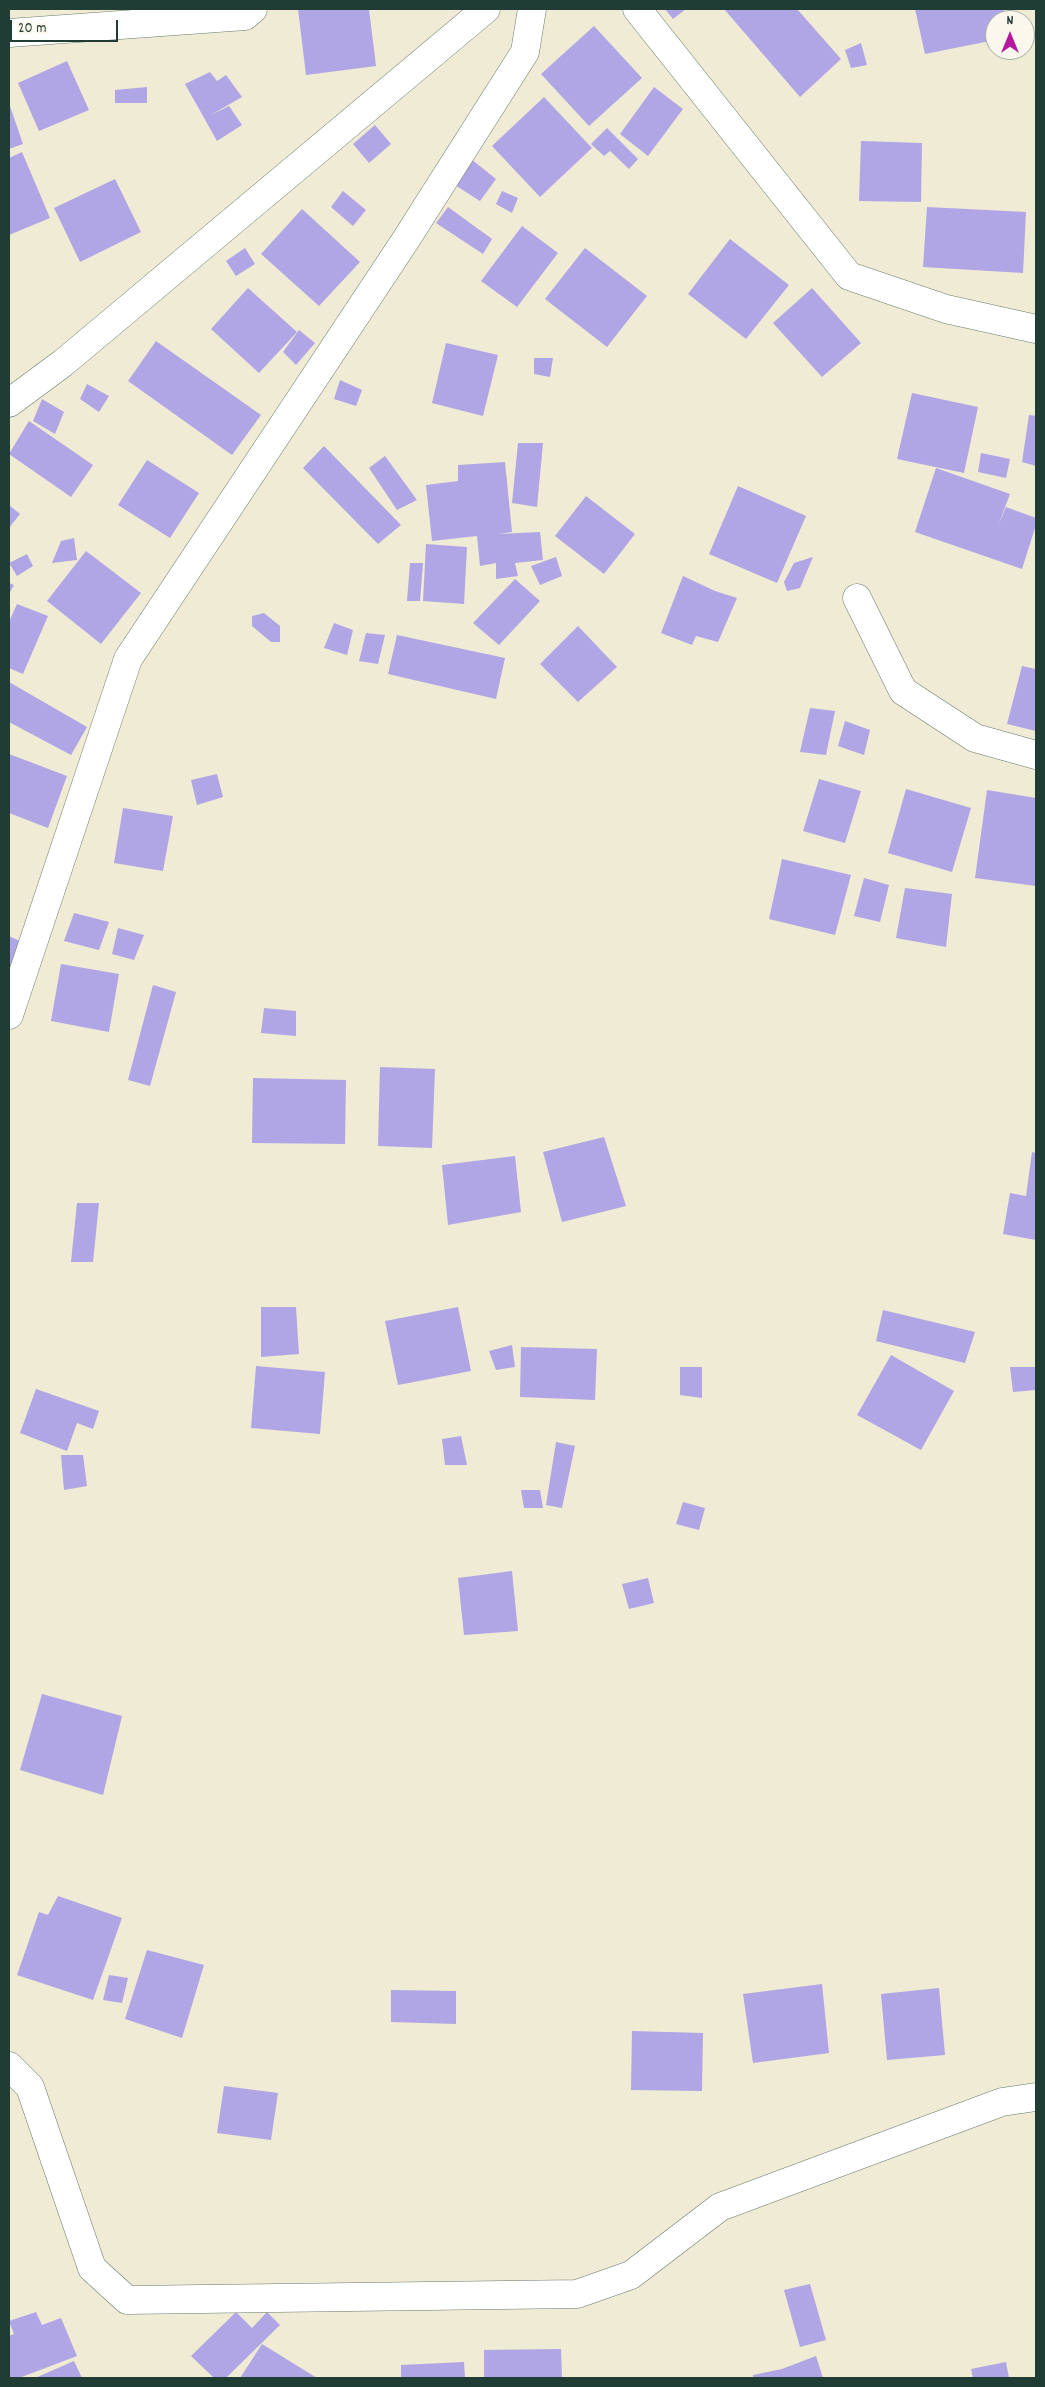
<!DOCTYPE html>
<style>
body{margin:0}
#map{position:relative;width:1045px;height:2387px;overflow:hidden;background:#f0ebd4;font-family:Dekko,sans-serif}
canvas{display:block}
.frame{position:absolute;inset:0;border:10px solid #1f3d34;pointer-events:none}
.north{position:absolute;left:985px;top:10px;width:50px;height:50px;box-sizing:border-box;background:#fbf7ec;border:1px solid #a3ada2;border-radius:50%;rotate:0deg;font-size:14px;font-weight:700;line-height:20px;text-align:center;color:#1f3d34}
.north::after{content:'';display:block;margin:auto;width:18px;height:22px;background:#b5179e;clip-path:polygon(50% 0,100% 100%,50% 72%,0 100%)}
.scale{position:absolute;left:10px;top:20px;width:108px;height:22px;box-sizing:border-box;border:2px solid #1f3d34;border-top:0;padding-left:6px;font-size:15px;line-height:18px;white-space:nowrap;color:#1f3d34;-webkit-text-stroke:4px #fbf7ec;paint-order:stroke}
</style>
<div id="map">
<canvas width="1045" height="2387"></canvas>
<div class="frame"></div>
<div class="north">N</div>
<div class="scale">20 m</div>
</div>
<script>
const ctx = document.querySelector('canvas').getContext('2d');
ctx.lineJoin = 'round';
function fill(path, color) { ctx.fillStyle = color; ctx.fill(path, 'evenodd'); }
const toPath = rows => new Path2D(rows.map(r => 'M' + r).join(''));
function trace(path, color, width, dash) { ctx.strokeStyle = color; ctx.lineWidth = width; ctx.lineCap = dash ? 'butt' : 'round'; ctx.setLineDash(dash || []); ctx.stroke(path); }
fill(toPath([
 [298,9,369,9,376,66,306,75],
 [665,9,686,9,673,19],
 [724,9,797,9,841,59,800,97],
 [915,9,1003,9,1006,20,995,20,995,40,925,54],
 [594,26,642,78,589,126,541,74],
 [861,43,867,65,851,68,845,50],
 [67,61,89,110,39,131,18,83],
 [210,72,217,81,226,75,242,97,209,116,229,106,242,125,217,141,185,84],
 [147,87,147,103,115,103,115,90],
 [654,87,683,109,648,156,620,134],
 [544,97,592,148,540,197,492,146],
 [9,103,23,144,9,149],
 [375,125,391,144,369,163,353,144],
 [607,128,638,159,629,169,610,151,604,156,591,144],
 [861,141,922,143,921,202,859,201],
 [22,152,50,218,9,235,9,158],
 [471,159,496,179,480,201,455,185],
 [115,179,141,232,80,262,54,208],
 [343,191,366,210,353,226,331,207],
 [502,191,518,198,512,213,496,204],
 [448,207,492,239,483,254,436,223],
 [927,207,1026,212,1023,273,923,267],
 [302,209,360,262,319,306,261,254],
 [522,226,558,253,517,307,481,281],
 [730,239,789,285,746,339,688,294],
 [245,248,255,264,236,276,226,261],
 [585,248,647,296,607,347,545,299],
 [248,288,297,332,259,373,211,329],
 [812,288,861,343,822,377,773,323],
 [299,330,315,343,296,365,283,352],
 [156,341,261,415,232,455,128,381],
 [446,343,498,355,483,416,432,403],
 [534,358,553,358,550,377,534,374],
 [340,380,362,390,356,406,334,399],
 [87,384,109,396,99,412,80,399],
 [912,393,978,407,964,473,897,459],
 [42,399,64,412,55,434,33,421],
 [1029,415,1036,416,1036,466,1022,462],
 [29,421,93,465,71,497,9,454],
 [518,443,543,443,537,507,512,503],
 [324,446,401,525,378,544,303,468],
 [981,453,1010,459,1006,478,978,472],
 [385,456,417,500,397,510,369,468],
 [147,460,199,493,170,538,118,505],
 [505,462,512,532,499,534,540,532,543,560,515,563,518,576,496,579,496,563,480,566,477,536,432,541,426,485,458,481,458,465],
 [936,468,1010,494,998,526,1006,507,1036,518,1036,525,1022,569,915,532],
 [738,486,806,516,777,583,709,554],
 [586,496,635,534,604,574,555,536],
 [9,505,20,514,9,528],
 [74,538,77,560,52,563,61,541],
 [426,544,467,547,464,604,423,601],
 [86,551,141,593,101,644,47,601],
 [27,554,33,566,17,576,9,563],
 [556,557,562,576,540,585,531,566],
 [813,557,800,588,787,591,784,582,794,563],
 [410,563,423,563,420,601,407,601],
 [683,576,715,591,737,598,718,642,696,636,692,645,661,633],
 [515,579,540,601,499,645,473,623],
 [9,583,14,585,9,594],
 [17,604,48,616,23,674,9,668,9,622],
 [264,613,280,626,280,642,271,642,252,626,252,616],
 [334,623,353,630,347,655,324,648],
 [578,626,617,667,578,702,540,664],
 [366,633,385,635,378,664,359,661],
 [397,635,505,658,496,699,388,674],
 [1022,666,1036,669,1036,731,1007,724],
 [9,682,87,727,71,755,9,722],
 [810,708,835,711,826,755,800,752],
 [845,721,870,730,864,755,838,746],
 [9,754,67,776,48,828,9,813],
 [217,774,223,797,197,805,191,780],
 [819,779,861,791,845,843,803,831],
 [906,789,971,808,952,872,888,853],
 [987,790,1036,798,1036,886,975,878],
 [123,808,173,816,163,871,114,863],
 [782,859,851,875,835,935,769,919],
 [864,878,889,885,880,922,854,916],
 [905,888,952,894,946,947,896,938],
 [74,913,109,922,99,950,64,941],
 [118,928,144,935,134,960,112,954],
 [9,936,24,943,9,974],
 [61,964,119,974,109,1032,51,1021],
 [153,985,176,992,150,1086,128,1080],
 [264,1008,296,1011,296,1036,261,1033],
 [380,1067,435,1069,432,1148,378,1146],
 [253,1078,346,1080,345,1144,252,1143],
 [604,1137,626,1206,562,1222,543,1152],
 [1032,1152,1036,1153,1036,1240,1003,1234,1010,1193,1026,1196],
 [515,1156,521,1212,448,1225,442,1165],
 [77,1203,99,1203,93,1262,71,1262],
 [261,1307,296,1307,299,1354,261,1357],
 [458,1307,471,1371,398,1385,385,1321],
 [883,1310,975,1332,965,1363,876,1341],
 [512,1345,515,1367,496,1370,489,1351],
 [521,1347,597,1349,595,1400,520,1397],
 [891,1355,954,1391,921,1450,857,1415],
 [256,1366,325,1372,320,1434,251,1428],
 [680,1367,702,1367,702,1398,680,1395],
 [1010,1367,1036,1367,1036,1390,1013,1392],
 [36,1389,99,1411,93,1429,77,1423,67,1451,20,1433],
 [461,1436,467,1465,445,1465,442,1439],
 [556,1442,575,1446,562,1508,546,1505],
 [61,1455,83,1455,87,1486,64,1490],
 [521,1490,540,1490,543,1508,524,1508],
 [683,1502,705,1508,699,1530,676,1524],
 [512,1571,518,1631,464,1635,458,1578],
 [648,1578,654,1603,629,1609,622,1584],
 [42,1694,122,1716,103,1795,20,1770],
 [58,1896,122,1918,93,2000,17,1975,39,1912,48,1915],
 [147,1950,204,1965,182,2038,125,2019],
 [109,1975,128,1978,122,2003,103,2000],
 [822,1984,829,2053,753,2063,743,1994],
 [939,1988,945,2055,887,2060,881,1994],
 [391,1990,456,1991,456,2024,391,2022],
 [632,2031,703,2033,702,2091,631,2090],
 [224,2086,278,2093,271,2140,217,2133],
 [810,2284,826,2340,800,2347,784,2290],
 [36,2312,42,2325,61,2318,77,2356,19,2378,10,2378,9,2336,14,2334,9,2321],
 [236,2312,252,2328,267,2312,280,2325,226,2378,214,2378,191,2356],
 [262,2344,317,2378,240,2378],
 [561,2349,562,2378,484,2378,484,2350],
 [816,2356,823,2378,753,2378,753,2375,782,2369],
 [74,2361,82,2378,35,2378],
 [464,2362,465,2378,401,2378,401,2365],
 [1006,2362,1009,2378,973,2378,971,2369]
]), '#b0a6e5');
const street = toPath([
 [637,9,849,276,946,309,1036,329],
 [9,33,245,16,253,9],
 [9,403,63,363,486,9],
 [857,598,903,691,975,738,1036,755],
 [9,1015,128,659,405,241,525,52,532,9],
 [9,2066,30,2087,92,2268,127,2300,577,2294,631,2275,720,2207,1002,2102,1036,2097]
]);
trace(street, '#687a6c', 29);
trace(street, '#fff', 28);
</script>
